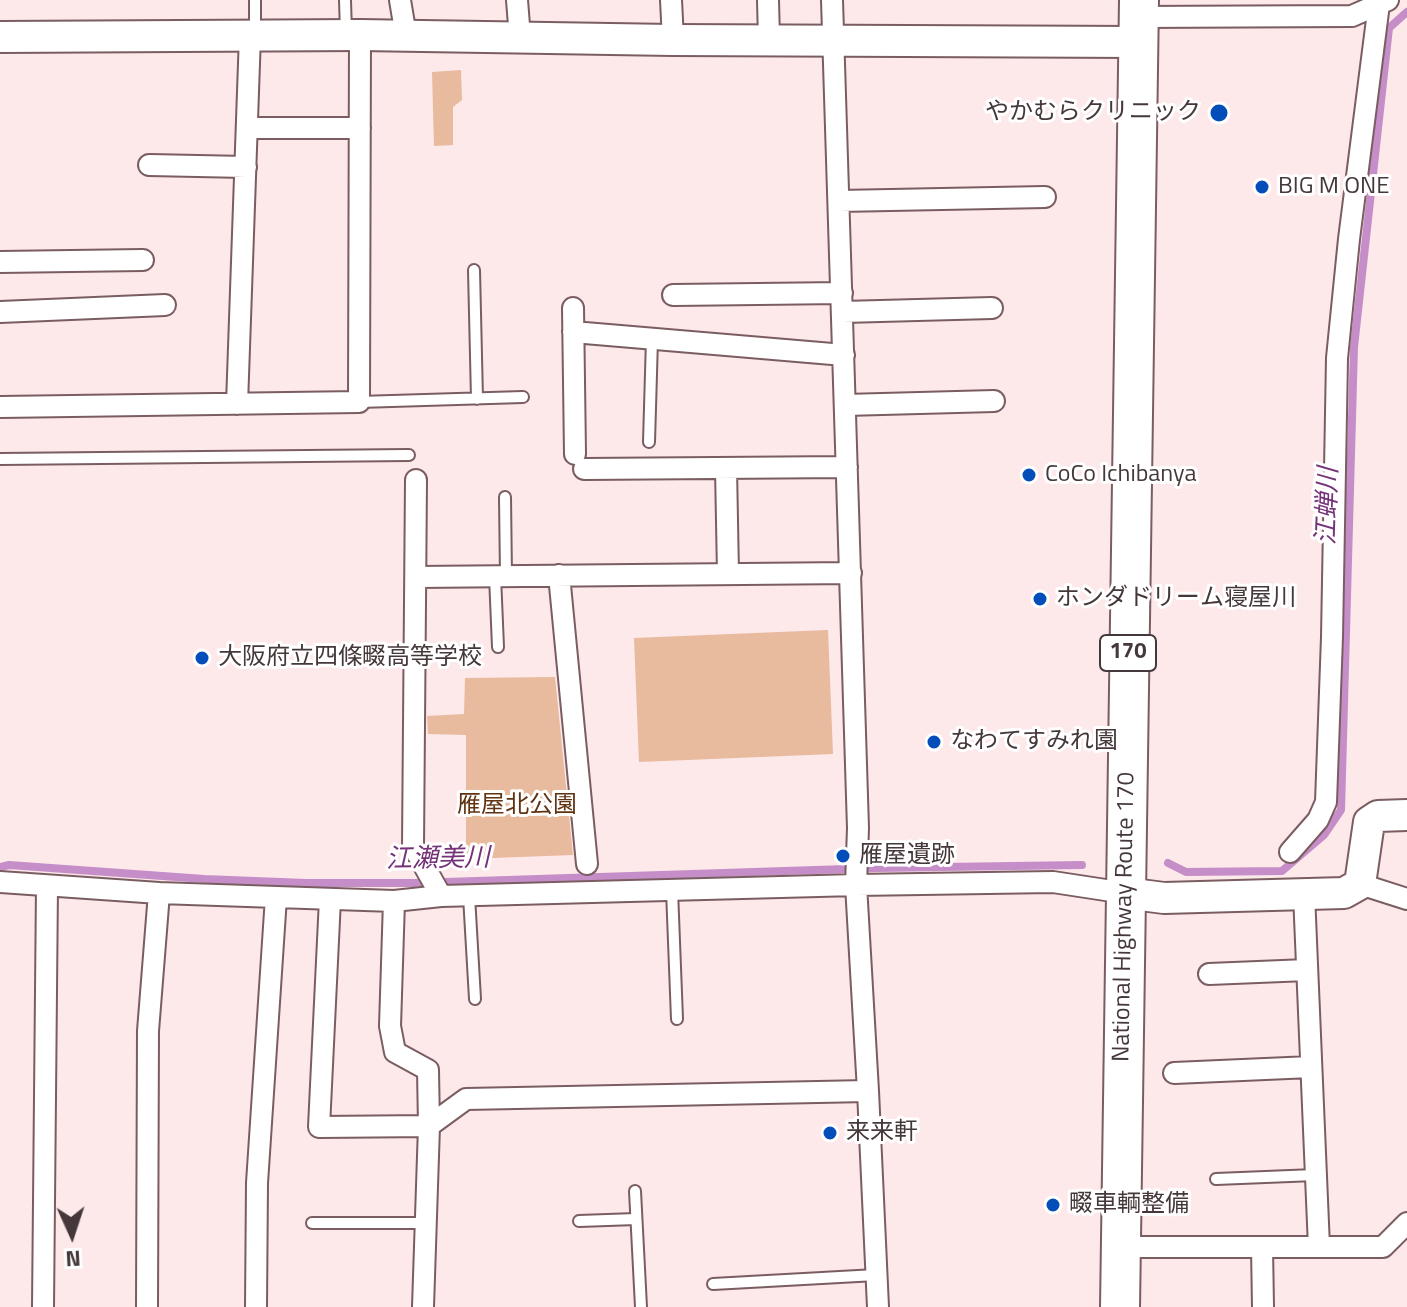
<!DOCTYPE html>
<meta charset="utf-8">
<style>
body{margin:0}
#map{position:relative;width:1407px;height:1307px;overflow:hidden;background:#fde8ea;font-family:"Titillium Web",sans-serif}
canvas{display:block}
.north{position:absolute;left:32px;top:1195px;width:80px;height:80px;-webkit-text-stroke:6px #fff;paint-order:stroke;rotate:177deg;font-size:22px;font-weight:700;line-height:32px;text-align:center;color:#45383a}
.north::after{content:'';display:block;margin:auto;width:28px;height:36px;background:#45383a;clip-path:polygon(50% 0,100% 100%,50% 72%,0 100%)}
</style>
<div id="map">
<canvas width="1407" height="1307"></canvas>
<div class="north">N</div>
</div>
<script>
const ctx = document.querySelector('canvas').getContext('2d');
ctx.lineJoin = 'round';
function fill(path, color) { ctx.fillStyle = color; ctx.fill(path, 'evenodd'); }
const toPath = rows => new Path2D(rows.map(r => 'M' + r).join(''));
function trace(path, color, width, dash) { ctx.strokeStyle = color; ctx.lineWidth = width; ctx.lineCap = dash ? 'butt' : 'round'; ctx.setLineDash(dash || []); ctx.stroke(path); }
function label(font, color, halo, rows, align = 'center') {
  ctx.font = font + ' "Titillium Web","Noto Sans JP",sans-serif'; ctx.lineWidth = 6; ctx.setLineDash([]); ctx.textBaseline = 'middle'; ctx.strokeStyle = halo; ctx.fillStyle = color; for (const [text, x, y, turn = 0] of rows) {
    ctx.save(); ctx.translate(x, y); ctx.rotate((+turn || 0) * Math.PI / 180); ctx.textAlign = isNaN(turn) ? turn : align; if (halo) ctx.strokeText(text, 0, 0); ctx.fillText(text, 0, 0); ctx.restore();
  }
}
fill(toPath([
 [461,70,462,100,453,107,453,145,434,146,432,72],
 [828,630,833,754,639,762,634,638],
 [555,677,573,855,466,859,466,735,428,734,427,716,464,714,465,678]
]), '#e8ba9e');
trace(toPath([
 [1168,863,1186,872,1282,871,1324,835,1341,810,1354,347,1389,28,1407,12],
 [0,867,9,865,204,879,306,883,415,883,877,868,1082,865]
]), '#c68ec8', 8);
const lane = toPath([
 [345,0,346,33],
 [255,34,255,0],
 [474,270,477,399],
 [359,402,523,397],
 [649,442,652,339],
 [0,459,409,455],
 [505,497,506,576],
 [495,576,498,647],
 [672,890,677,1019],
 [469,896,475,999],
 [1216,1179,1315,1175],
 [635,1191,641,1307],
 [579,1221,636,1219],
 [312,1223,426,1223],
 [713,1284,876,1275]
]);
const street = toPath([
 [400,0,406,36],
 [517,0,520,38],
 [671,0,673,40],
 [768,0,769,40],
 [832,0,858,828,856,885,868,1091,878,1307],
 [1138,17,1352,16,1388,0],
 [247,128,360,128],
 [149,165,246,167],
 [839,201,1045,197],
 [0,262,143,260],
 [673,295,842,293],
 [573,308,575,454],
 [0,312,165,305],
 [843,312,992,308],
 [573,332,844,355],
 [237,404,250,35],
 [845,405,994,401],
 [0,407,359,402,360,35],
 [726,468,728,574],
 [584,469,847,467],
 [416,480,413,846,441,896],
 [559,575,587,864],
 [416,577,851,573],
 [1290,852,1318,820,1326,802,1332,637,1337,358,1349,239,1379,4],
 [0,882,159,893,394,901,441,896,856,885,1053,882,1125,893],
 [1360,884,1407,899],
 [1304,894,1319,1247],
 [330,899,319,1127,429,1126,428,1070,395,1052,390,1026,394,901],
 [1209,974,1307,970],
 [1174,1073,1311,1067],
 [1121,1247,1262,1247,1263,1307],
 [1262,1247,1383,1247,1407,1223],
 [43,1307,47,886],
 [147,1307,148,1031,159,893],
 [256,1307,257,1183,276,897],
 [423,1307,429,1126,466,1099,868,1091]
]);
const secondary = toPath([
 [0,37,360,35,673,40,1138,42],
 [1125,893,1164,898,1344,893,1360,884,1369,822,1378,816,1407,815]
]);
const highway = toPath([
 [1120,1307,1139,0]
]);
trace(lane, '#7a5d61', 14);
trace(street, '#7a5d61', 24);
trace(secondary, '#7a5d61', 34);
trace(highway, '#7a5d61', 42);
trace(lane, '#fff', 10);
trace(street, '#fff', 20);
trace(secondary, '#fff', 30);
trace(highway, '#fff', 38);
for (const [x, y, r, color] of [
 [1219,113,10,"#034eb8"],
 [1262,187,8,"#034eb8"],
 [1029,475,8,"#034eb8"],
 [1040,599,8,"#034eb8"],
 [202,658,8,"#034eb8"],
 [934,742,8,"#034eb8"],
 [843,856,8,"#034eb8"],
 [830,1133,8,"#034eb8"],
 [1053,1205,8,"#034eb8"]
]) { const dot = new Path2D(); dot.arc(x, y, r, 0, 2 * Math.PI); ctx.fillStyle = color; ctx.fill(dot); trace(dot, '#fff', 3); }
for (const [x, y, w] of [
 [1128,653,56]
]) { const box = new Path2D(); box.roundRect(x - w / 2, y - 18, w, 36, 6); ctx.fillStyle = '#fff'; ctx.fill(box); trace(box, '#45383a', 2); }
label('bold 22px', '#45383a', null, [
 ["170",1128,653]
]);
label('24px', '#45383a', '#fff', [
 ["やかむらクリニック",1201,113,"right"],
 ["BIG M ONE",1278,187],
 ["CoCo Ichibanya",1045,475],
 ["ホンダドリーム寝屋川",1056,599],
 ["大阪府立四條畷高等学校",218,658],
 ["なわてすみれ園",950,742],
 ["雁屋遺跡",859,856],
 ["来来軒",846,1133],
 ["畷車輌整備",1069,1205]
], 'left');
label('24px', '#603211', '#fff', [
 ["雁屋北公園",517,806]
]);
label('24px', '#45383a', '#fff', [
 ["National Highway Route 170",1125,917,-89]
]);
label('italic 26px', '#753279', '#fff', [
 ["江蝉川",1329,506,-88],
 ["江瀬美川",438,860,-1]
]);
</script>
